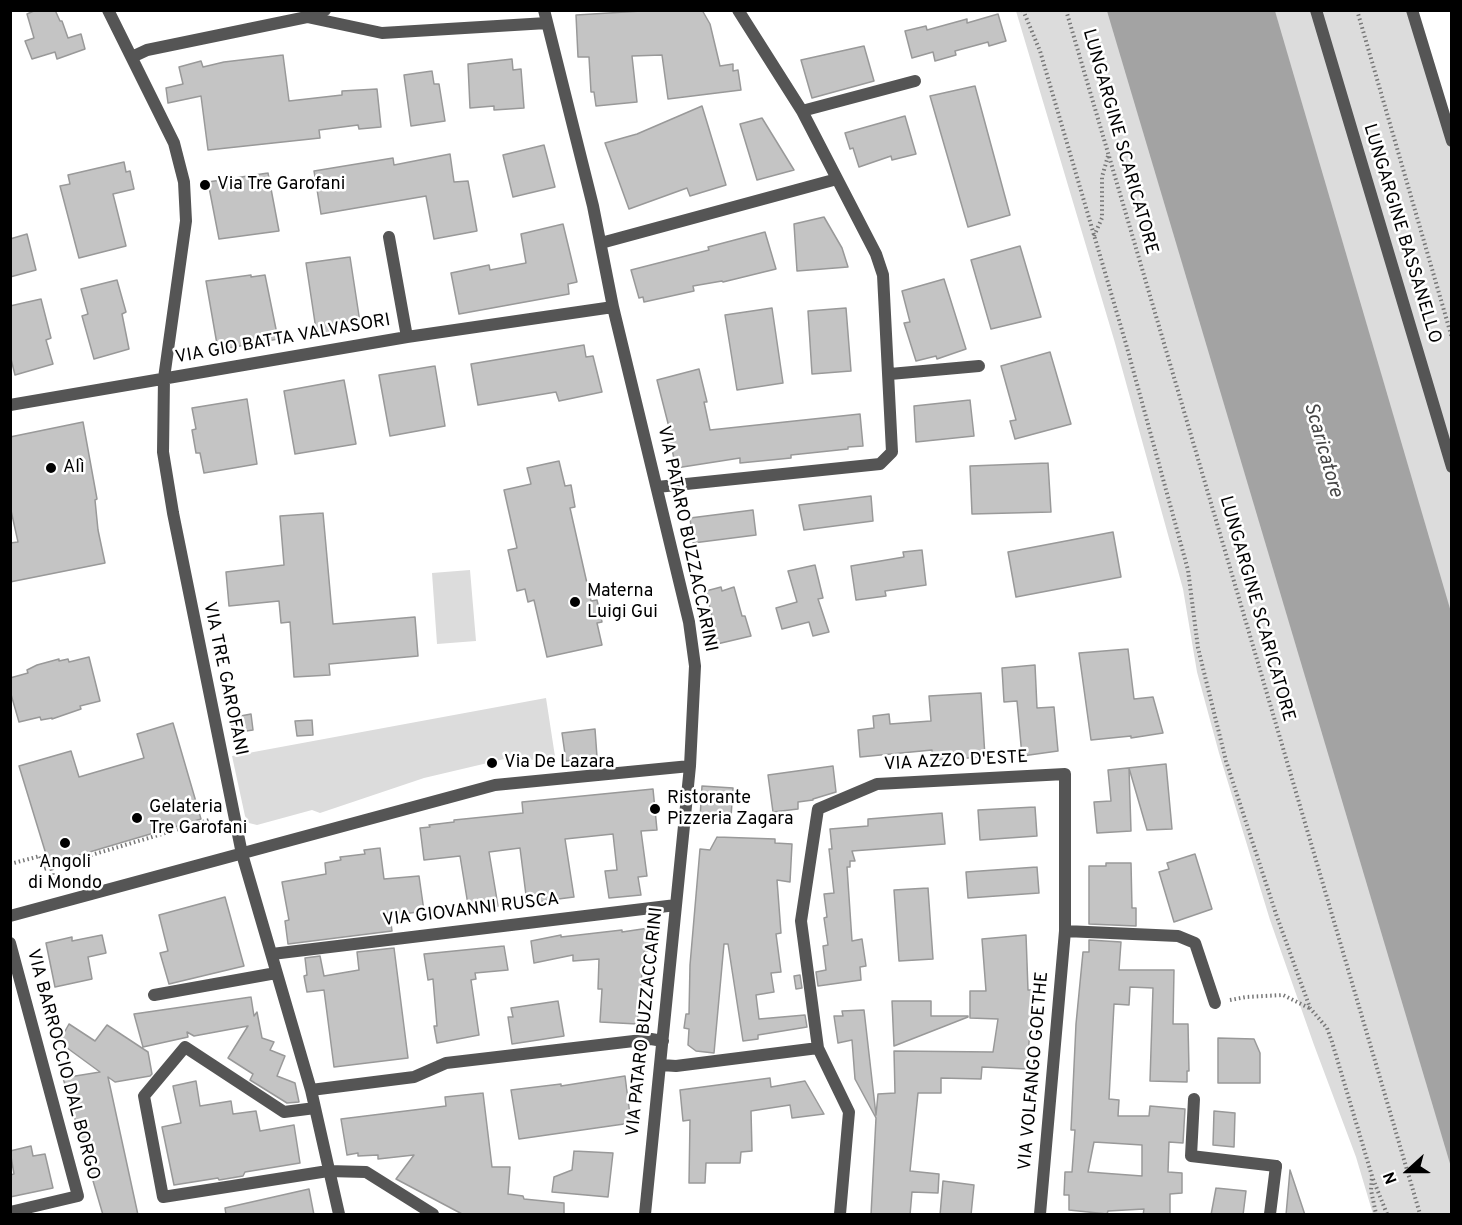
<!DOCTYPE html>
<meta charset="utf-8">
<style>
body{margin:0}
#map{position:relative;width:1462px;height:1225px;overflow:hidden;background:#fff;font-family:Overpass,sans-serif}
canvas{display:block}
.frame{position:absolute;inset:0;border:12px solid #000;pointer-events:none}
.north{position:absolute;left:1378px;top:1141px;width:60px;height:60px;-webkit-text-stroke:4px #fff;paint-order:stroke;rotate:249deg;font-size:16px;font-weight:700;line-height:24px;text-align:center;color:#000}
.north::after{content:'';display:block;margin:auto;width:21px;height:27px;background:#000;clip-path:polygon(50% 0,100% 100%,50% 72%,0 100%)}
</style>
<div id="map">
<canvas width="1462" height="1225"></canvas>
<div class="frame"></div>
<div class="north">N</div>
</div>
<script>
const ctx = document.querySelector('canvas').getContext('2d');
ctx.lineJoin = 'round';
function fill(path, color) { ctx.fillStyle = color; ctx.fill(path, 'evenodd'); }
const toPath = rows => new Path2D(rows.map(r => 'M' + r).join(''));
function trace(path, color, width, dash) { ctx.strokeStyle = color; ctx.lineWidth = width; ctx.lineCap = dash ? 'butt' : 'round'; ctx.setLineDash(dash || []); ctx.stroke(path); }
function label(font, color, halo, rows, align = 'center') {
  ctx.font = font + ' Overpass,sans-serif'; ctx.lineWidth = 5; ctx.setLineDash([]); ctx.textBaseline = 'middle'; ctx.strokeStyle = halo; ctx.fillStyle = color; for (const [text, x, y, turn = 0] of rows) {
    ctx.save(); ctx.translate(x, y); ctx.rotate((+turn || 0) * Math.PI / 180); ctx.textAlign = isNaN(turn) ? turn : align; if (halo) ctx.strokeText(text, 0, 0); ctx.fillText(text, 0, 0); ctx.restore();
  }
}
fill(toPath([
 [1016,11,1412,11,1452,143,1451,1214,1373,1214,1356,1157,1314,1045,1270,920,1219,753,1197,672,1183,589,1115,343],
 [470,570,476,641,437,644,432,573],
 [546,698,556,763,513,757,424,778,320,813,312,810,257,825,249,823,245,816,232,756]
]), '#dcdcdc');
fill(toPath([
 [1107,11,1275,11,1451,612,1451,1167]
]), '#a3a3a3');
const building = toPath([
 [36,10,55,10,60,21,62,21,68,38,81,34,85,49,57,59,55,52,32,59,25,41,34,38,27,14,36,10],
 [658,10,702,10,710,24,720,66,733,64,733,71,738,70,741,90,668,99,662,55,632,56,637,102,596,106,594,92,591,92,589,57,578,57,576,15,658,10],
 [998,14,1006,41,989,46,988,42,955,51,956,55,935,61,933,52,912,58,905,31,926,26,927,30,967,19,967,23,998,14],
 [864,46,874,81,812,98,801,60,864,46],
 [283,55,289,101,342,95,342,91,377,89,381,127,359,129,358,125,319,130,320,138,208,150,201,96,168,103,166,88,183,84,179,67,201,61,203,67,224,62,283,55],
 [512,59,513,70,521,69,524,108,494,110,494,106,470,108,468,64,512,59],
 [432,71,434,84,439,84,445,121,411,126,404,75,432,71],
 [975,86,1010,215,968,227,930,96,975,86],
 [702,106,726,185,690,196,687,188,629,209,605,143,637,134,702,106],
 [905,116,916,154,892,160,891,156,859,167,853,148,850,149,845,133,905,116],
 [762,118,794,170,757,180,740,124,762,118],
 [544,145,555,187,513,197,503,155,544,145],
 [450,154,454,182,468,181,477,231,434,239,426,196,321,214,314,171,393,158,394,165,450,154],
 [124,162,126,172,130,171,134,189,113,194,126,246,79,258,60,186,70,184,68,175,124,162],
 [268,173,279,231,219,239,208,182,268,173],
 [824,217,842,248,848,267,797,271,794,224,824,217],
 [563,224,577,282,568,284,569,294,459,314,451,273,489,265,490,270,526,263,521,234,563,224],
 [765,232,776,269,723,282,722,281,693,286,694,291,644,302,643,297,639,298,631,270,709,250,708,247,765,232],
 [27,234,36,270,10,277,10,239,27,234],
 [1020,246,1041,317,991,329,971,260,1020,246],
 [350,257,361,329,317,336,306,263,350,257],
 [251,275,251,277,265,275,278,339,218,350,206,281,251,275],
 [944,279,966,349,937,359,936,356,916,361,904,323,910,322,902,291,944,279],
 [117,280,126,312,122,314,129,349,94,359,82,316,88,314,81,289,117,280],
 [41,299,51,338,46,340,53,364,15,375,10,355,10,306,41,299],
 [772,308,783,383,737,390,725,315,772,308],
 [846,308,851,371,812,374,808,311,846,308],
 [584,345,586,357,593,356,602,392,559,401,556,392,478,405,471,364,584,345],
 [1050,352,1071,424,1015,439,1010,421,1016,420,1001,366,1050,352],
 [435,366,445,426,390,436,379,375,435,366],
 [699,369,707,402,704,402,710,430,860,414,863,446,848,447,848,449,791,455,791,458,740,463,740,458,676,468,670,440,672,439,657,380,699,369],
 [344,380,356,444,295,454,284,391,344,380],
 [247,399,257,464,204,473,200,453,196,453,192,430,196,429,192,408,247,399],
 [970,400,974,436,916,442,914,406,970,400],
 [83,422,97,499,95,500,98,530,105,563,10,582,10,543,18,542,10,506,10,437,83,422],
 [559,461,565,486,571,485,575,507,570,508,591,601,597,600,602,622,597,623,602,645,547,657,534,600,528,602,525,589,517,591,508,550,517,548,504,490,531,484,527,468,559,461],
 [1048,463,1051,512,972,514,970,466,1048,463],
 [871,496,873,521,804,530,799,505,871,496],
 [753,510,756,535,693,543,690,518,753,510],
 [323,513,333,624,415,617,418,656,329,664,330,675,294,677,290,622,281,623,279,601,229,606,226,572,284,565,280,516,323,513],
 [1113,532,1121,577,1016,597,1008,552,1113,532],
 [922,550,926,585,885,591,886,596,856,600,851,566,904,557,903,552,922,550],
 [815,565,823,598,818,599,829,632,813,636,809,622,782,629,776,608,797,602,788,571,815,565],
 [721,587,722,591,734,587,742,616,745,616,751,636,717,644,710,618,712,617,706,591,721,587],
 [1128,649,1134,699,1153,697,1163,733,1131,738,1131,736,1091,740,1079,653,1128,649],
 [89,657,100,701,80,706,81,709,52,719,52,718,41,720,40,717,19,722,10,691,10,678,28,673,27,670,37,665,59,659,59,661,68,659,69,662,89,657],
 [1035,665,1037,708,1054,707,1058,751,1022,756,1017,701,1004,702,1002,668,1035,665],
 [981,693,985,757,933,760,932,750,860,757,858,730,874,728,873,716,889,714,890,724,931,721,929,696,981,693],
 [251,714,253,730,233,733,230,718,251,714],
 [312,720,313,735,297,736,295,721,312,720],
 [173,723,201,819,49,864,19,766,71,751,79,777,144,758,137,734,173,723],
 [595,729,597,757,566,761,562,733,595,729],
 [1166,764,1172,829,1147,830,1129,768,1131,831,1097,833,1094,802,1111,801,1108,770,1166,764],
 [833,766,836,792,813,799,813,800,798,802,798,809,773,812,768,775,833,766],
 [702,786,733,788,731,817,717,819,700,818,702,786],
 [653,789,657,830,641,831,647,876,638,877,641,895,609,898,605,871,617,870,613,834,565,839,574,897,527,903,520,848,489,852,498,906,469,911,460,856,424,860,420,828,430,827,429,825,454,822,454,820,523,813,522,802,653,789],
 [1035,807,1037,836,980,840,978,810,1035,807],
 [942,813,945,844,852,851,855,861,850,861,850,867,847,867,852,941,862,939,866,966,860,967,861,980,818,986,816,972,826,970,823,946,828,945,824,918,827,917,824,894,834,893,829,849,832,849,830,829,868,826,868,819,942,813],
 [717,837,775,839,775,843,792,844,790,882,777,880,781,933,776,934,781,972,771,973,774,992,756,995,759,1019,805,1015,807,1027,758,1035,758,1039,743,1041,728,944,724,944,714,1053,696,1051,688,1045,689,1029,684,1028,686,1014,689,1014,690,965,700,849,710,850,717,837],
 [380,848,384,879,419,876,424,911,390,916,392,931,288,944,285,921,289,920,282,882,326,874,325,863,341,860,340,857,365,854,364,850,380,848],
 [1195,854,1212,909,1174,922,1159,872,1169,869,1167,863,1195,854],
 [1106,863,1131,863,1132,908,1136,908,1136,926,1089,924,1089,866,1106,866,1106,863],
 [1037,867,1039,893,968,898,966,872,1037,867],
 [928,888,933,959,899,961,894,890,928,888],
 [225,897,244,966,169,984,160,953,168,951,159,915,225,897],
 [649,928,651,951,644,952,637,1024,600,1022,602,989,598,989,599,959,573,961,573,955,534,963,531,941,561,935,561,937,622,930,622,932,649,928],
 [102,935,106,953,88,957,92,979,55,987,46,943,72,937,72,941,102,935],
 [1026,935,1028,990,1033,990,1027,1069,982,1067,981,1079,941,1078,941,1093,918,1093,910,1171,939,1174,938,1193,912,1192,910,1215,871,1215,876,1118,855,1079,852,1040,838,1043,834,1016,843,1016,842,1011,864,1010,876,1115,878,1094,895,1093,894,1051,993,1052,998,1019,970,1018,970,991,986,991,982,939,1026,935],
 [1089,940,1121,942,1119,970,1174,970,1173,1024,1188,1024,1189,1071,1187,1071,1187,1082,1150,1081,1153,988,1130,987,1129,1005,1114,1004,1109,1099,1119,1100,1118,1116,1149,1116,1150,1106,1185,1109,1183,1143,1169,1142,1168,1172,1182,1173,1182,1193,1170,1194,1170,1215,1143,1215,1144,1209,1108,1211,1107,1214,1069,1210,1069,1195,1064,1195,1065,1172,1072,1172,1075,1130,1071,1130,1076,1024,1083,952,1089,952,1089,940],
 [1094,1142,1142,1145,1142,1176,1088,1172,1094,1142],
 [504,946,508,970,475,973,476,979,471,980,479,1035,437,1043,434,1026,437,1026,433,979,428,980,424,954,504,946],
 [394,948,408,1058,334,1067,324,990,307,992,304,976,307,975,305,958,320,956,324,976,359,970,357,952,394,948],
 [800,975,802,988,796,989,794,976,800,975],
 [251,997,254,1016,257,1012,262,1038,274,1042,270,1050,285,1056,277,1076,295,1083,299,1102,287,1103,250,1080,253,1074,228,1058,248,1026,194,1036,187,1032,188,1037,143,1047,134,1014,251,997],
 [558,1001,564,1036,512,1044,508,1017,513,1017,511,1008,558,1001],
 [892,1001,931,1001,931,1016,968,1016,968,1017,894,1046,892,1001],
 [69,1024,95,1041,107,1025,148,1052,152,1074,150,1076,115,1082,108,1077,138,1215,103,1215,63,1078,100,1072,59,1042,69,1024],
 [1218,1038,1254,1039,1260,1053,1260,1083,1218,1083,1218,1038],
 [625,1076,631,1123,519,1139,511,1090,561,1084,561,1086,625,1076],
 [770,1078,771,1087,805,1081,824,1114,792,1118,790,1105,751,1111,752,1151,741,1152,740,1163,706,1163,705,1183,689,1183,690,1120,683,1121,680,1090,770,1078],
 [196,1081,200,1106,231,1101,233,1114,256,1111,260,1131,294,1125,300,1163,245,1172,243,1176,219,1180,218,1178,174,1185,162,1127,181,1123,173,1086,196,1081],
 [483,1093,492,1167,510,1167,508,1194,523,1196,524,1199,564,1203,564,1215,464,1215,396,1179,414,1155,378,1159,378,1155,358,1156,358,1153,347,1155,341,1119,446,1106,445,1097,483,1093],
 [1214,1111,1235,1113,1234,1147,1213,1145,1214,1111],
 [31,1146,33,1156,45,1154,53,1188,10,1197,10,1175,14,1174,10,1151,31,1146],
 [574,1151,613,1153,608,1197,552,1192,554,1177,572,1170,574,1151],
 [1290,1170,1305,1215,1286,1215,1290,1170],
 [943,1181,974,1185,971,1215,940,1215,943,1181],
 [1216,1188,1246,1191,1243,1215,1211,1215,1216,1188],
 [309,1189,314,1215,226,1215,225,1208,309,1189]
]);
fill(building, '#c4c4c4');
trace(building, '#999', 1.5);
trace(toPath([
 [1023,10,1040,51,1126,344,1188,570,1198,648,1226,761,1276,914,1310,1008,1327,1028,1332,1042,1372,1176,1371,1190,1376,1214],
 [1066,10,1420,1214],
 [1357,10,1452,338],
 [1094,236,1102,218,1102,177,1108,156],
 [10,864,40,856,44,869,51,867],
 [56,888,51,867,209,820],
 [1230,1000,1246,997,1283,995,1309,1008],
 [1373,1179,1387,1214]
]), '#777', 4, [1.5, 3]);
trace(toPath([
 [1194,1099,1191,1156,1276,1166]
]), '#555', 12);
trace(toPath([
 [108,10,174,143,184,182,186,221,164,378,163,452,173,513,242,854,311,1090,339,1214],
 [544,10,593,206,613,307,689,622,695,666,690,766,645,1214],
 [1412,10,1452,141],
 [307,17,382,33,547,23],
 [132,57,147,50,307,17,325,10],
 [802,111,915,81],
 [389,237,407,337],
 [601,243,837,179],
 [890,374,979,366],
 [10,405,407,337,613,307],
 [657,487,880,464,892,452,883,275,876,254,802,111,738,10],
 [10,916,495,785,690,766],
 [1065,931,1178,936,1195,943,1215,1003],
 [10,943,78,1196,10,1212],
 [272,954,676,905],
 [154,995,276,973],
 [661,1065,676,1066,818,1048],
 [311,1090,414,1077,446,1063,651,1039,663,1041],
 [315,1108,284,1112,185,1047,144,1096,163,1197,328,1171,366,1172,433,1214],
 [840,1214,849,1112,818,1048,801,921,818,809,877,784,1065,774,1065,931,1040,1214],
 [1270,1214,1276,1166]
]), '#555', 12);
trace(toPath([
 [1316,10,1452,467]
]), '#555', 12);
for (const [x, y, r, color] of [
 [205,185,6,"#000"],
 [51,468,6,"#000"],
 [575,602,6,"#000"],
 [492,763,6,"#000"],
 [655,809,6,"#000"],
 [137,818,6,"#000"],
 [65,843,6,"#000"]
]) { const dot = new Path2D(); dot.arc(x, y, r, 0, 2 * Math.PI); ctx.fillStyle = color; ctx.fill(dot); trace(dot, '#fff', 2); }
label('18px', '#000', '#fff', [
 ["LUNGARGINE SCARICATORE",1119,142,74],
 ["LUNGARGINE BASSANELLO",1401,234,73],
 ["VIA GIO BATTA VALVASORI",283,340,-10],
 ["VIA PATARO BUZZACCARINI",686,539,78],
 ["LUNGARGINE SCARICATORE",1256,609,74],
 ["VIA TRE GAROFANI",224,679,78],
 ["VIA AZZO D'ESTE",956,762,-3],
 ["VIA GIOVANNI RUSCA",471,911,-7],
 ["VIA PATARO BUZZACCARINI",646,1022,-84],
 ["VIA BARROCCIO DAL BORGO",62,1065,75],
 ["VIA VOLFANGO GOETHE",1035,1071,-85]
]);
label('18px', '#000', '#fff', [
 ["Via Tre Garofani",217,185],
 ["Alì",63,468],
 ["Materna",587,592],
 ["Luigi Gui",587,613],
 ["Via De Lazara",504,763],
 ["Ristorante",667,799],
 ["Pizzeria Zagara",667,820],
 ["Gelateria",149,808],
 ["Tre Garofani",149,829],
 ["Angoli",65,863,"center"],
 ["di Mondo",65,884,"center"]
], 'left');
label('italic 20px', '#444', '#fff', [
 ["Scaricatore",1322,450,74]
]);
</script>
